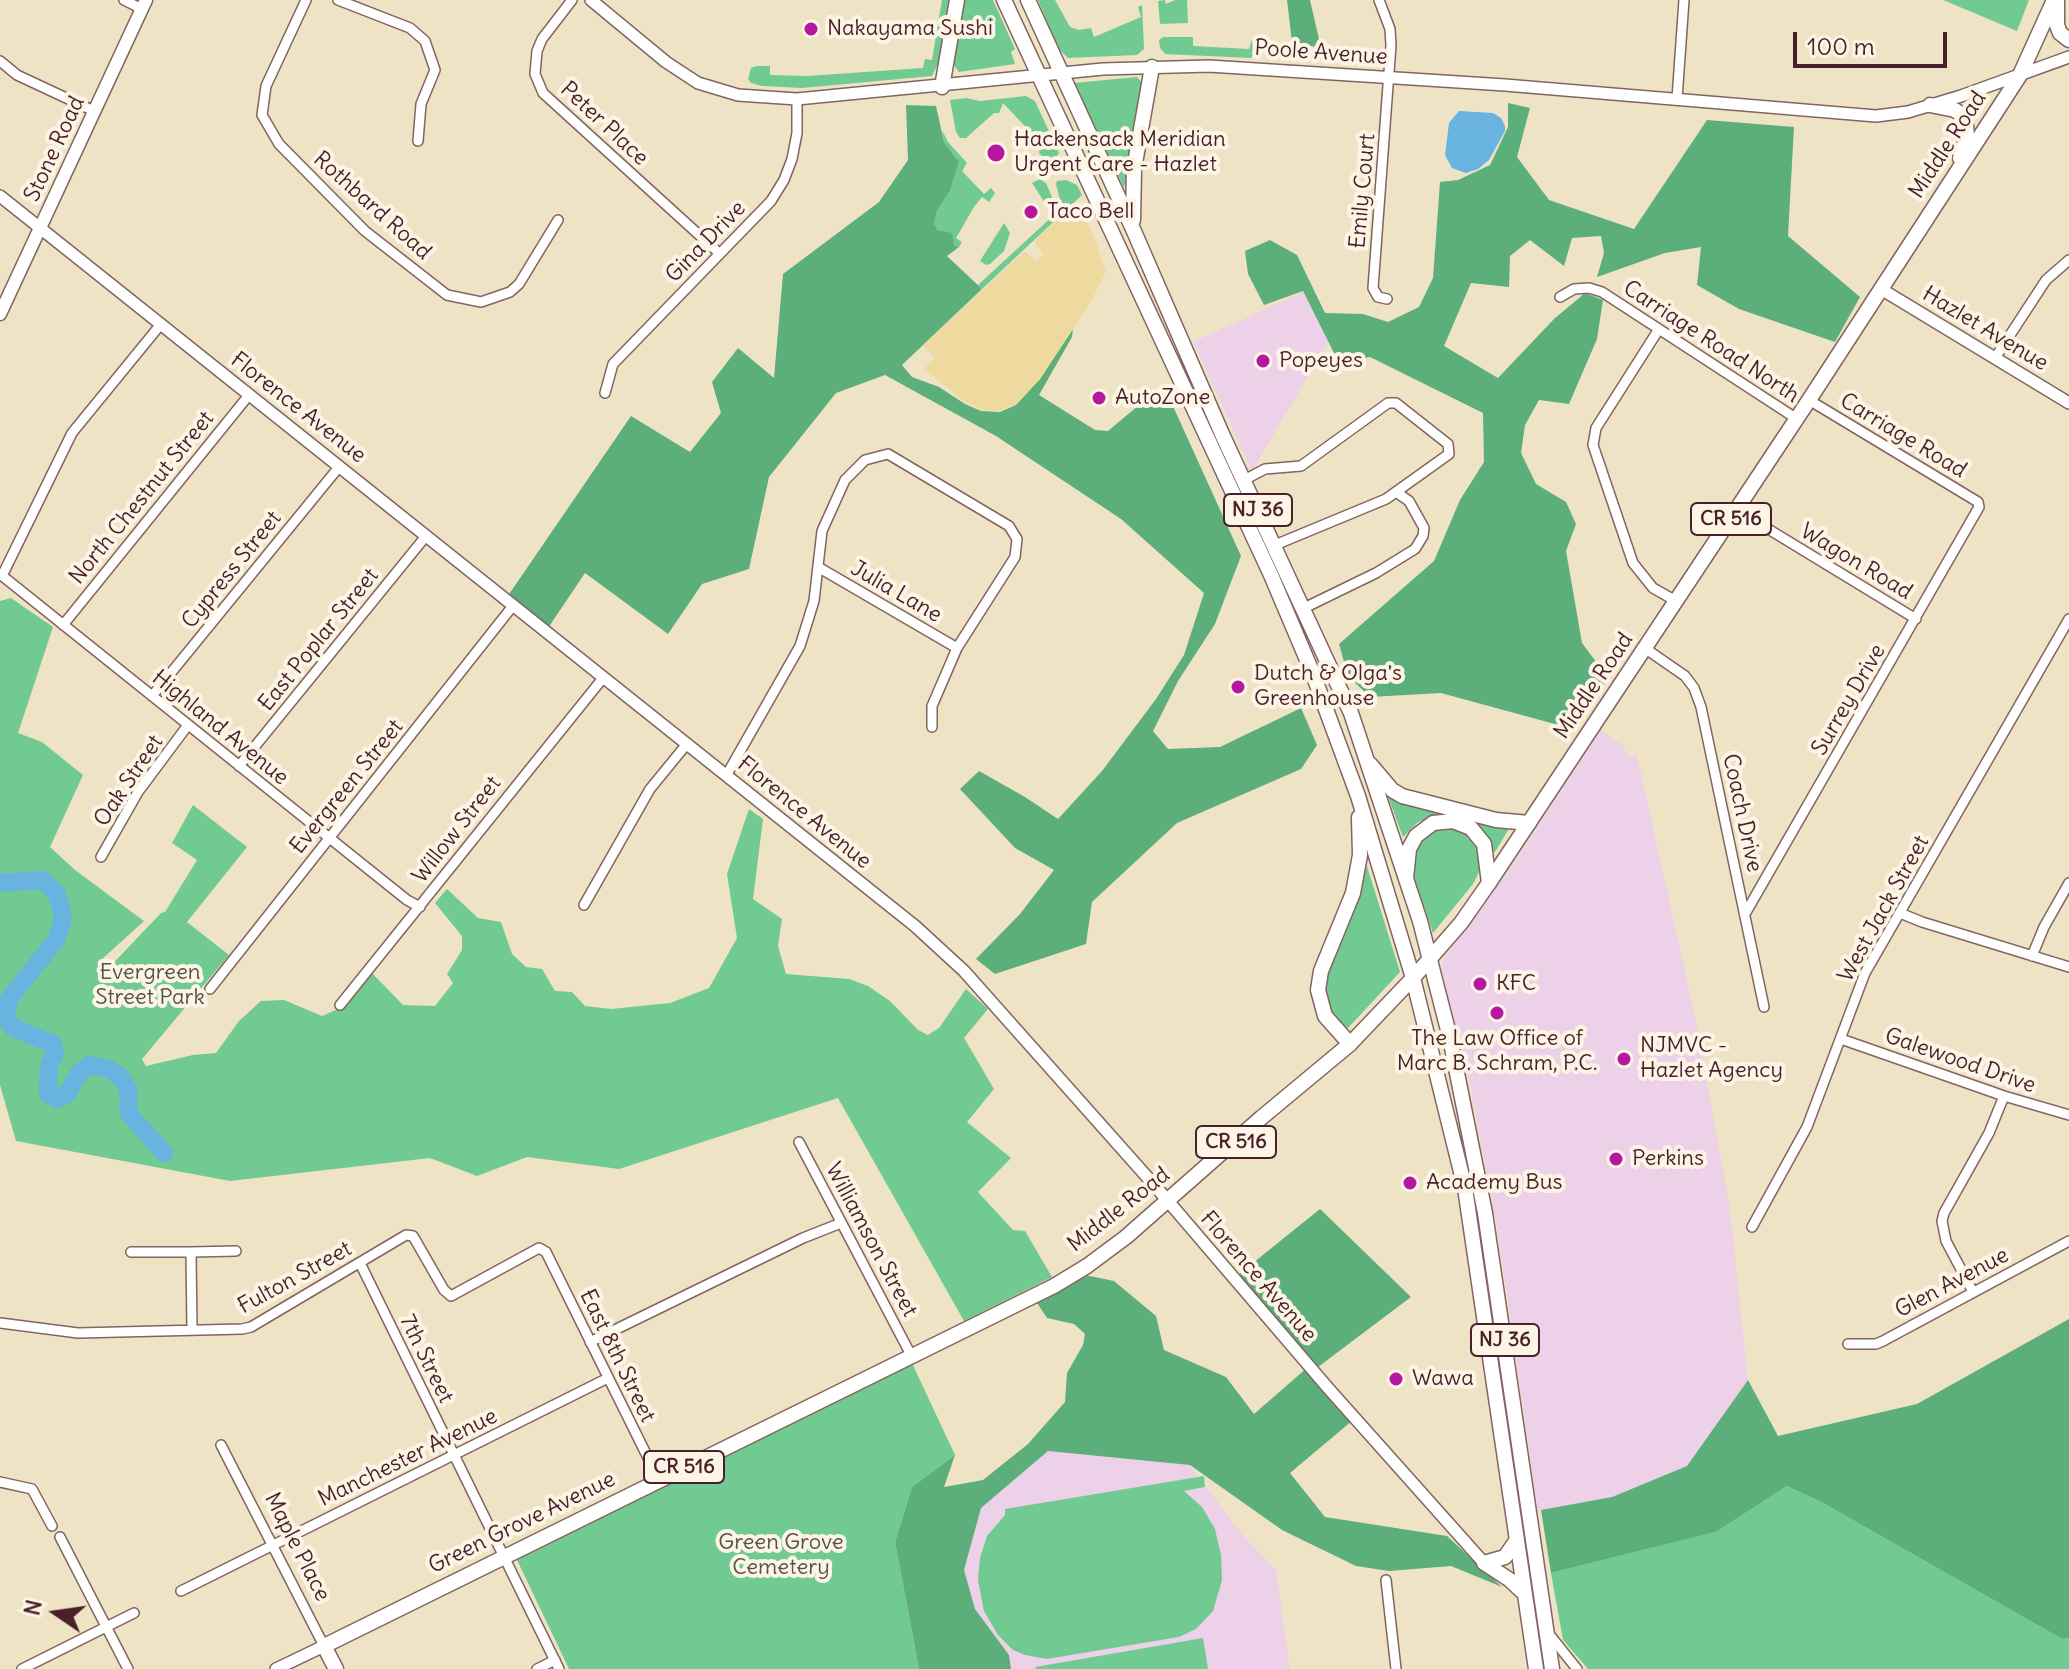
<!DOCTYPE html>
<style>
body{margin:0}
#map{position:relative;width:2069px;height:1669px;overflow:hidden;background:#eee4c5;font-family:Delius,sans-serif}
canvas{display:block}
.north{position:absolute;left:16px;top:1573px;width:80px;height:80px;-webkit-text-stroke:6px #fcf5e5;paint-order:stroke;rotate:283deg;font-size:22px;font-weight:700;line-height:32px;text-align:center;color:#4a1f2b}
.north::after{content:'';display:block;margin:auto;width:28px;height:36px;background:#4a1f2b;clip-path:polygon(50% 0,100% 100%,50% 72%,0 100%)}
.scale{position:absolute;left:1793px;top:32px;width:154px;height:36px;box-sizing:border-box;border:4px solid #4a1f2b;border-top:0;padding-left:10px;font-size:24px;line-height:28px;white-space:nowrap;color:#4a1f2b;-webkit-text-stroke:6px #fcf5e5;paint-order:stroke}
</style>
<div id="map">
<canvas width="2069" height="1669"></canvas>
<div class="north">N</div>
<div class="scale">100 m</div>
</div>
<script>
const ctx = document.querySelector('canvas').getContext('2d');
ctx.lineJoin = 'round';
function fill(path, color) { ctx.fillStyle = color; ctx.fill(path, 'evenodd'); }
const toPath = rows => new Path2D(rows.map(r => 'M' + r).join(''));
function trace(path, color, width, dash) { ctx.strokeStyle = color; ctx.lineWidth = width; ctx.lineCap = dash ? 'butt' : 'round'; ctx.setLineDash(dash || []); ctx.stroke(path); }
function label(font, color, halo, rows, align = 'center') {
  ctx.font = font + ' Delius,sans-serif'; ctx.lineWidth = 8; ctx.setLineDash([]); ctx.textBaseline = 'middle'; ctx.strokeStyle = halo; ctx.fillStyle = color; for (const [text, x, y, turn = 0] of rows) {
    ctx.save(); ctx.translate(x, y); ctx.rotate((+turn || 0) * Math.PI / 180); ctx.textAlign = isNaN(turn) ? turn : align; if (halo) ctx.strokeText(text, 0, 0); ctx.fillText(text, 0, 0); ctx.restore();
  }
}
fill(toPath([
 [1303,292,1329,341,1252,471,1193,342],
 [1601,730,1622,745,1630,757,1637,755,1697,1026,1730,1209,1748,1380,1687,1466,1612,1497,1538,1511,1497,1227,1470,1086,1441,968,1444,958,1510,869],
 [1048,1451,1190,1465,1240,1532,1276,1570,1290,1669,1011,1669,1009,1655,975,1609,964,1570,981,1508]
]), '#edd1e9');
fill(toPath([
 [942,0,949,0,938,64,932,76,802,88,762,86,751,83,748,79,751,68,757,66,770,66,770,75,807,76,923,68,925,59,932,60],
 [961,0,993,0,1015,49,1011,52,1015,64,959,72,955,67,952,61],
 [1038,0,1055,0,1070,27,1079,30,1091,28,1094,37,1141,17,1138,7,1142,5,1144,49,1137,55,1068,58,1059,49],
 [1165,0,1166,4,1175,0,1187,0,1188,23,1160,24,1158,1],
 [1943,0,2029,0,2017,31],
 [1163,37,1193,37,1193,46,1249,49,1252,39,1253,55,1251,58,1165,54,1160,48,1159,40],
 [1137,77,1143,84,1144,96,1124,188,1074,83],
 [1026,96,1035,101,1059,153,1055,159,1045,159,1039,153,1041,143,1003,103,999,113,994,113,966,138,960,138,956,132,950,100,966,98,980,101],
 [942,130,948,142,967,163,962,171,984,194,991,188,995,193,989,202,982,197,974,207,956,238,962,242,959,247,954,245,947,232,938,230,934,224,937,211,950,191,959,162,944,142],
 [1040,179,1046,183,1052,197,1049,209,1032,183],
 [1066,180,1077,185,1082,195,982,289,978,285,1056,213,1060,200,1056,184,1057,181],
 [1004,223,1010,233,1004,251,990,264,986,265,980,261],
 [11,598,53,627,18,733,42,742,83,775,50,847,75,870,144,921,100,961,103,974,161,913,165,912,197,860,172,843,193,805,247,847,187,922,229,955,142,1059,146,1066,193,1055,216,1053,239,1021,261,1001,284,1000,322,1016,338,1009,369,970,403,1005,435,1006,453,983,447,974,462,950,462,936,435,903,447,889,478,918,501,922,512,954,526,967,542,969,555,991,572,992,585,1006,611,1009,670,1003,709,988,737,938,727,874,749,809,763,819,753,899,782,919,778,946,786,974,849,979,868,986,890,1001,918,1030,928,1035,939,1028,966,989,988,1009,964,1038,994,1089,967,1122,1011,1158,978,1192,1013,1230,1025,1231,1052,1277,964,1321,838,1098,619,1169,527,1157,477,1176,430,1158,230,1181,16,1141,0,1085,0,601],
 [1387,794,1442,812,1441,815,1418,822,1403,837],
 [1473,820,1510,827,1495,852,1490,851,1485,833,1472,823],
 [1441,826,1454,826,1466,831,1475,840,1481,854,1481,868,1473,884,1433,933,1413,874,1412,851,1418,840],
 [1366,863,1400,972,1348,1028,1337,1024,1325,1005,1324,976],
 [911,1361,955,1455,912,1487,895,1542,919,1669,569,1669,517,1560],
 [1204,1476,1205,1487,1184,1491,1202,1507,1215,1529,1221,1555,1222,1580,1213,1611,1196,1629,1179,1637,1047,1659,1025,1655,1013,1650,998,1635,984,1611,978,1580,980,1558,987,1536,1005,1515,1005,1509],
 [1787,1486,1823,1503,2062,1639,2069,1638,2069,1669,1588,1669,1563,1640,1551,1573,1716,1532],
 [1203,1638,1208,1669,1036,1669,1035,1667]
]), '#70ca91');
fill(toPath([
 [1287,0,1310,0,1321,48,1292,42],
 [1508,103,1530,108,1517,157,1549,200,1634,229,1707,120,1794,127,1788,236,1860,297,1835,342,1739,309,1697,285,1701,247,1665,253,1597,277,1604,253,1601,236,1572,238,1564,266,1530,240,1510,256,1509,287,1471,283,1444,346,1498,378,1554,319,1585,293,1603,300,1597,339,1569,404,1539,400,1525,425,1521,453,1536,484,1566,502,1576,524,1566,551,1582,643,1608,678,1573,729,1441,693,1370,697,1348,676,1339,644,1434,561,1460,500,1484,462,1483,413,1370,357,1339,363,1303,291,1264,305,1248,274,1245,251,1270,240,1297,255,1325,313,1363,314,1388,322,1419,307,1433,278,1440,182,1458,180,1490,165,1508,127],
 [906,105,936,106,944,142,959,162,950,191,937,211,934,224,938,230,952,233,954,245,959,247,947,256,982,289,902,365,912,377,939,387,965,404,981,411,1000,412,1016,405,1040,379,1073,328,1072,337,1039,395,1095,430,1108,431,1151,395,1167,393,1241,556,1215,624,1178,681,1153,731,1168,749,1220,747,1301,708,1317,745,1301,769,1177,823,1092,902,1086,944,995,974,976,959,1020,914,1054,870,1015,848,960,789,979,771,1025,797,1058,819,1102,771,1156,699,1184,655,1204,593,1121,519,996,436,885,375,836,393,769,477,749,569,702,584,668,634,585,573,544,634,503,603,631,416,690,452,721,413,712,382,738,348,774,378,783,274,879,202,908,160],
 [1320,1209,1411,1297,1318,1367,1353,1420,1290,1473,1325,1517,1447,1536,1502,1587,1451,1566,1389,1571,1356,1566,1282,1530,1190,1465,1048,1451,981,1508,964,1570,975,1609,1009,1655,1011,1669,919,1669,895,1542,912,1487,955,1455,944,1487,983,1480,1028,1444,1065,1402,1067,1373,1083,1345,1085,1334,1074,1324,1047,1318,1037,1303,1085,1275,1114,1281,1156,1316,1164,1350,1226,1377,1254,1414,1308,1367,1233,1279],
 [2069,1319,2069,1638,2062,1639,1823,1503,1787,1486,1716,1532,1551,1573,1541,1510,1612,1497,1687,1466,1748,1380,1778,1436,1917,1404]
]), '#5cae7b');
fill(toPath([
 [1073,204,1081,211,1093,234,1106,272,1091,302,1040,379,1016,404,999,411,982,410,964,401,924,369,935,358,923,345,1025,251,1036,261,1044,255,1034,241]
]), '#eeda9e');
fill(toPath([
 [1459,111,1493,113,1501,118,1505,126,1505,131,1489,160,1478,169,1466,173,1452,168,1445,155,1449,123]
]), '#68b3e0');
trace(toPath([
 [0,883,42,880,56,893,60,905,63,920,56,940,9,999,6,1017,12,1027,53,1044,55,1054,49,1066,48,1094,57,1099,67,1094,79,1073,90,1065,109,1069,121,1077,128,1090,129,1114,164,1153]
]), '#68b3e0', 18);
const minor = toPath([
 [124,0,142,9],
 [306,0,266,86,262,115,279,144,365,231,447,295,481,302,510,292,519,284,558,220],
 [338,0,410,28,425,41,435,70,421,104,418,141],
 [572,0,542,39,537,51,535,74,543,93,719,253],
 [1379,0,1390,29,1391,45,1373,288,1378,297,1387,299],
 [0,61,17,75,94,111],
 [1677,99,1684,0],
 [1560,297,1574,289,1589,288,1602,292,1797,419],
 [1659,329,1596,428,1593,445,1633,563,1653,588,1676,601],
 [1995,358,2046,280,2069,260],
 [605,393,613,364,771,201,784,180,792,159,797,133,797,99],
 [1244,480,1265,469,1301,466,1388,403,1396,403,1448,444,1449,454,1386,499,1275,545],
 [1737,510,1916,619],
 [818,567,957,648],
 [0,574,407,900,420,907],
 [2,576,72,433,161,324],
 [1302,609,1376,573,1415,549,1423,536,1424,528,1409,501,1396,492],
 [63,625,249,395],
 [1646,649,1685,676,1694,688,1701,707,1764,1007],
 [152,696,339,467],
 [239,766,426,536],
 [726,776,800,646,814,601,822,531,845,480,865,460,888,454,1009,526,1017,539,1015,557,957,648,932,706,932,727],
 [101,857,138,792,188,725],
 [584,905,650,789,686,745],
 [1900,913,1922,922,2069,967],
 [1745,914,1979,507,1978,502,1809,400],
 [2032,956,2044,927,2069,883],
 [210,989,512,607],
 [340,1005,603,678],
 [1841,1039,2004,1096,2069,1115],
 [799,1142,911,1355],
 [1752,1227,1807,1127,1865,973,2069,619],
 [131,1252,191,1252,192,1330],
 [191,1252,236,1251],
 [360,1263,559,1669],
 [1973,1292,1946,1241,1942,1221,1944,1213,1989,1133,2004,1096],
 [0,1323,78,1333,242,1329,251,1327,406,1235,413,1236,444,1290,451,1296,539,1248,546,1252,659,1480],
 [590,1342,803,1238,841,1223],
 [1848,1344,1876,1344,1883,1341,2069,1241],
 [221,1445,324,1646],
 [0,1482,32,1489,52,1526],
 [60,1537,128,1669],
 [1386,1580,1396,1669],
 [181,1591,608,1378],
 [1549,1634,1577,1669],
 [22,1669,134,1613],
 [537,1669,555,1660]
]);
const tertiary = toPath([
 [591,0,666,62,698,83,738,95,797,99,1103,69,1209,66,1505,85,1876,116,1908,112,1961,96,2069,57],
 [0,196,915,926,964,971,1156,1187,1328,1388,1484,1563],
 [1881,289,2069,403],
 [276,1669,324,1646]
]);
const secondary = toPath([
 [0,314,146,0]
]);
const primary = toPath([
 [2057,1,2057,25,2060,33,2069,40],
 [1930,105,1955,110,1965,118,1967,135,1960,158],
 [336,1669,324,1646,1054,1286,1087,1266,1126,1237,1261,1118,1350,1044,1413,978,1461,923,1489,883,1809,400,2020,75,2054,0]
]);
const trunk = toPath([
 [1004,0,1271,575,1313,674,1358,796,1413,978,1465,1188,1536,1669],
 [1028,0,1133,229,1222,434,1351,713,1420,921,1450,1038,1485,1213,1552,1669],
 [942,87,957,0],
 [1133,220,1134,169,1152,67],
 [1370,764,1392,790,1402,796,1496,820,1529,823],
 [1406,878,1409,849,1416,836,1433,823,1453,821,1471,828,1484,844,1489,883],
 [1350,1044,1325,1016,1318,990,1321,971,1353,893,1360,855,1359,817],
 [1484,1563,1510,1580,1524,1593],
 [1484,1563,1505,1557,1516,1541]
]);
trace(minor, '#836461', 12);
trace(tertiary, '#836461', 14);
trace(secondary, '#836461', 15);
trace(primary, '#836461', 17);
trace(trunk, '#836461', 17);
trace(minor, '#fff', 9);
trace(tertiary, '#fff', 11);
trace(secondary, '#fff', 12);
trace(primary, '#fff', 14);
trace(trunk, '#fff', 14);
for (const [x, y, r, color] of [
 [811,29,8,"#b5179e"],
 [996,153,10,"#b5179e"],
 [1031,212,8,"#b5179e"],
 [1263,361,8,"#b5179e"],
 [1099,398,8,"#b5179e"],
 [1238,687,8,"#b5179e"],
 [1480,984,8,"#b5179e"],
 [1497,1013,8,"#b5179e"],
 [1624,1059,8,"#b5179e"],
 [1616,1159,8,"#b5179e"],
 [1410,1183,8,"#b5179e"],
 [1396,1379,8,"#b5179e"]
]) { const dot = new Path2D(); dot.arc(x, y, r, 0, 2 * Math.PI); ctx.fillStyle = color; ctx.fill(dot); trace(dot, '#fcf5e5', 3); }
for (const [x, y, w] of [
 [1258,510,68],
 [1731,519,80],
 [1236,1142,80],
 [1505,1340,68],
 [684,1467,80]
]) { const box = new Path2D(); box.roundRect(x - w / 2, y - 16, w, 32, 6); ctx.fillStyle = '#fcf5e5'; ctx.fill(box); trace(box, '#4a1f2b', 2); }
label('bold 20px', '#4a1f2b', null, [
 ["NJ 36",1258,510],
 ["CR 516",1731,519],
 ["CR 516",1236,1142],
 ["NJ 36",1505,1340],
 ["CR 516",684,1467]
]);
label('22px', '#4a1f2b', '#fcf5e5', [
 ["Nakayama Sushi",827,29],
 ["Hackensack Meridian",1014,140],
 ["Urgent Care - Hazlet",1014,165],
 ["Taco Bell",1047,212],
 ["Popeyes",1279,361],
 ["AutoZone",1115,398],
 ["Dutch & Olga's",1254,674],
 ["Greenhouse",1254,699],
 ["KFC",1496,984],
 ["The Law Office of",1497,1039,"center"],
 ["Marc B. Schram, P.C.",1497,1064,"center"],
 ["NJMVC -",1640,1046],
 ["Hazlet Agency",1640,1071],
 ["Perkins",1632,1159],
 ["Academy Bus",1426,1183],
 ["Wawa",1412,1379]
], 'left');
label('22px', '#4a1f2b', '#fcf5e5', [
 ["Poole Avenue",1321,53,4],
 ["Peter Place",604,124,43],
 ["Middle Road",1948,145,-57],
 ["Stone Road",55,149,-65],
 ["Emily Court",1363,191,-85],
 ["Rothbard Road",372,206,42],
 ["Gina Drive",706,242,-46],
 ["Hazlet Avenue",1985,329,31],
 ["Carriage Road North",1711,342,33],
 ["Florence Avenue",298,408,38],
 ["Carriage Road",1903,436,31],
 ["North Chestnut Street",142,498,-51],
 ["Wagon Road",1856,562,31],
 ["Cypress Street",232,570,-51],
 ["Julia Lane",896,592,30],
 ["East Poplar Street",319,640,-51],
 ["Middle Road",1594,686,-56],
 ["Surrey Drive",1849,700,-60],
 ["Highland Avenue",220,728,39],
 ["Oak Street",129,781,-56],
 ["Evergreen Street",347,787,-51],
 ["Florence Avenue",804,813,39],
 ["Coach Drive",1742,813,78],
 ["Willow Street",457,830,-52],
 ["West Jack Street",1884,909,-61],
 ["Galewood Drive",1960,1061,19],
 ["Middle Road",1119,1210,-38],
 ["Williamson Street",871,1240,62],
 ["Florence Avenue",1258,1277,49],
 ["Fulton Street",295,1278,-29],
 ["Glen Avenue",1952,1283,-28],
 ["East 8th Street",617,1356,64],
 ["7th Street",426,1359,64],
 ["Manchester Avenue",408,1458,-26],
 ["Green Grove Avenue",522,1523,-26],
 ["Maple Place",297,1547,63]
]);
label('22px', '#55524a', '#fcf5e5', [
 ["Evergreen",150,973],
 ["Street Park",150,998],
 ["Green Grove",781,1543],
 ["Cemetery",781,1568]
]);
</script>
